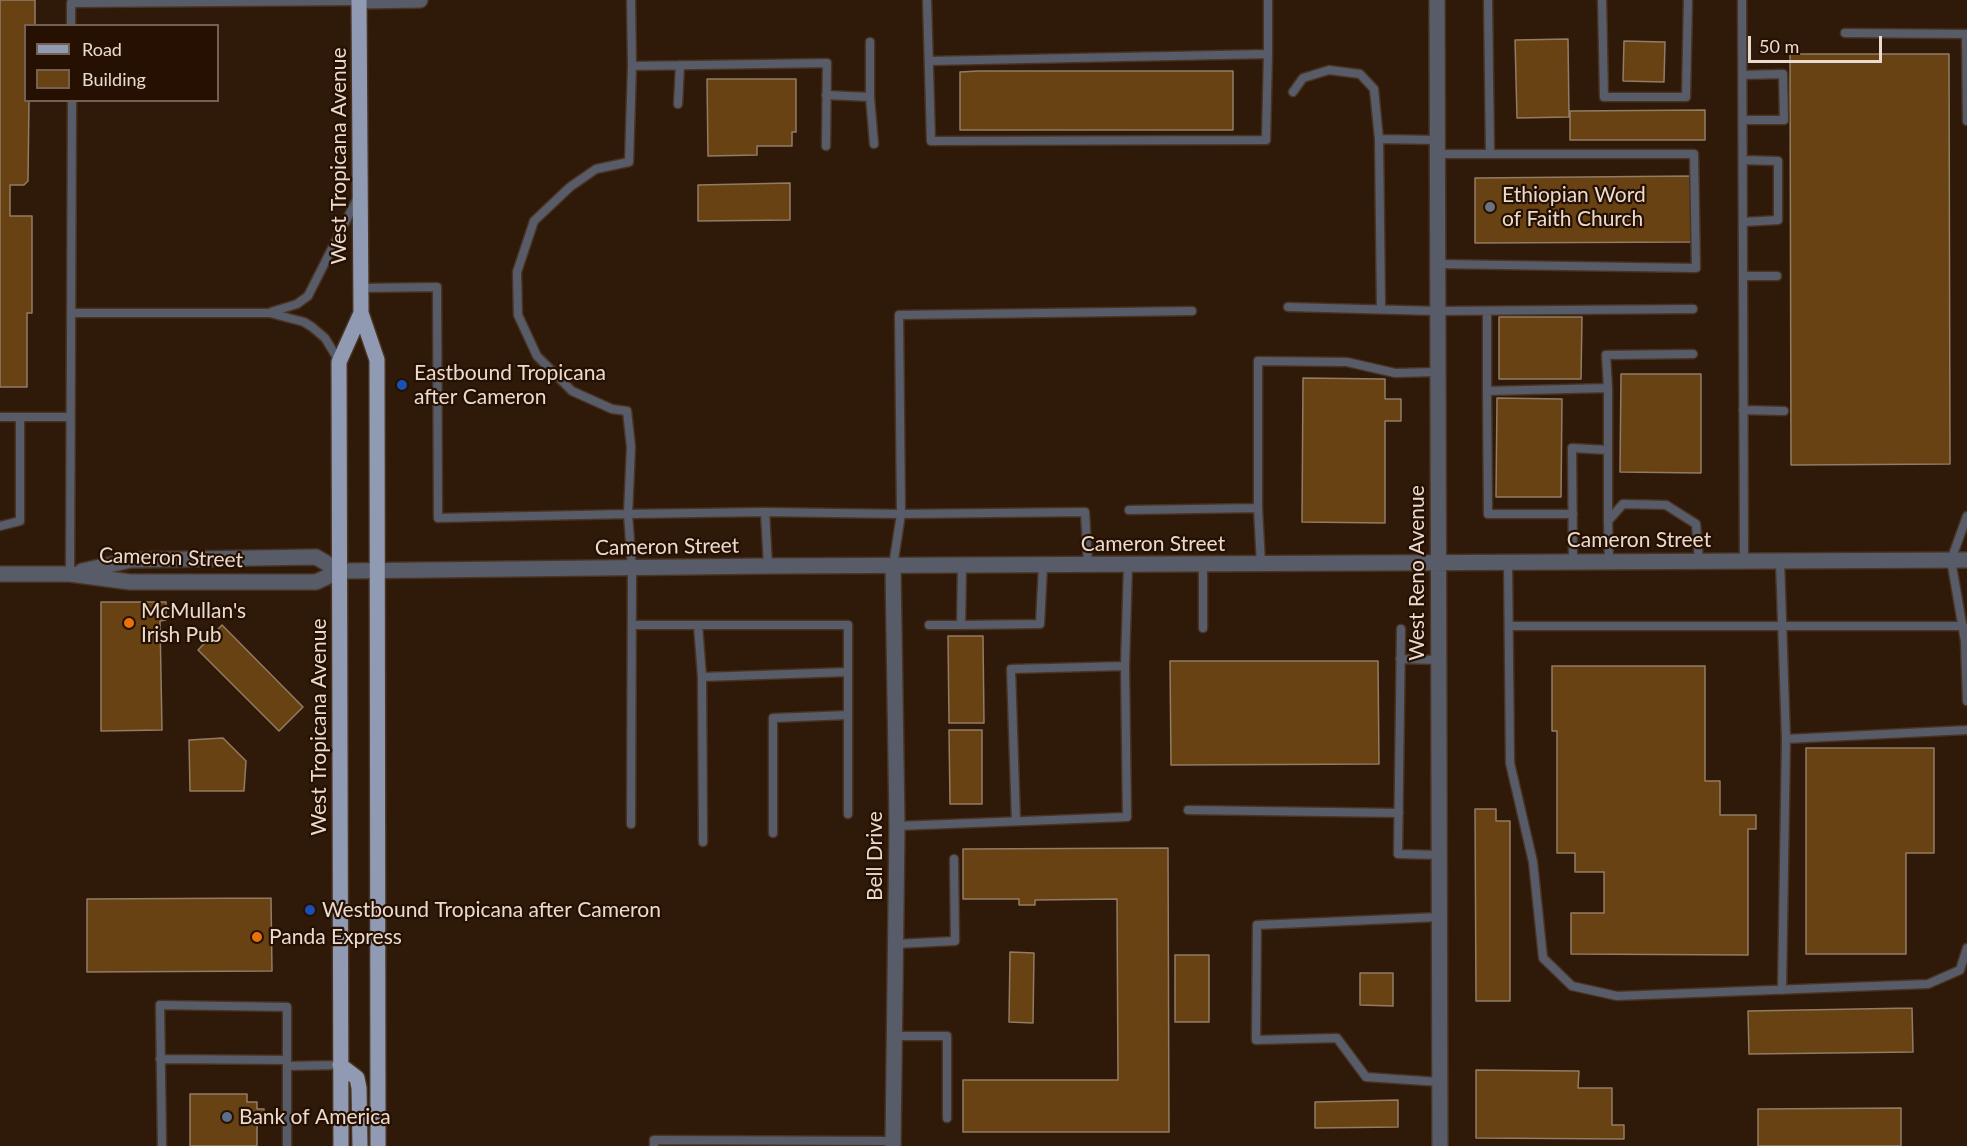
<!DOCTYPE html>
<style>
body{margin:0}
#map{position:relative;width:1967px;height:1146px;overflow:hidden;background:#2f1908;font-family:Lato,sans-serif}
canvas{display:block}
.legend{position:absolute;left:24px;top:24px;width:195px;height:78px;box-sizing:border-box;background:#251001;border:2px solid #746154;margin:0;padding:8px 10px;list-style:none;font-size:18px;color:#eadbd0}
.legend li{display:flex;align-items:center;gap:12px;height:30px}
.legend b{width:30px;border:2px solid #746154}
.scale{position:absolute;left:1748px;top:36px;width:134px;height:27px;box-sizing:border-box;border:3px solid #eadbd0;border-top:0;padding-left:8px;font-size:18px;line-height:21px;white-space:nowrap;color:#eadbd0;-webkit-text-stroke:4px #251001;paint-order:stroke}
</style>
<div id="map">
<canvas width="1967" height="1146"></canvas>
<ul class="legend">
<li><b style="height:8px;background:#919ab3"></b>Road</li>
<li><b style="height:16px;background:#684212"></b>Building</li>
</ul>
<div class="scale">50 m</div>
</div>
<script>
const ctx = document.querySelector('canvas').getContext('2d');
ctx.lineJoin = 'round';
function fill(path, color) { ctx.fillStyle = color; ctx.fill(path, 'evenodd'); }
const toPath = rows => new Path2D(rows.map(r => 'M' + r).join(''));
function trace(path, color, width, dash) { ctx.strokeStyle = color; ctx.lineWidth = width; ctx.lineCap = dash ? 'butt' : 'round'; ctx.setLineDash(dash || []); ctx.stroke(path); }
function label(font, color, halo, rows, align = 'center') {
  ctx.font = font + ' Lato,sans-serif'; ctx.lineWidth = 4.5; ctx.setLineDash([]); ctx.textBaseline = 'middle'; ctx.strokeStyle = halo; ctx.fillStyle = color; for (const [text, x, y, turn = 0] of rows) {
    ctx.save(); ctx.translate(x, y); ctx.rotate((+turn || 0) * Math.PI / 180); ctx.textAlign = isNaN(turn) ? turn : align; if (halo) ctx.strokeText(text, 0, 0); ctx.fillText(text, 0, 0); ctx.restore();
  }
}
const building = toPath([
 [0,0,35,0,35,26,26,26,26,100,29,100,28,181,24,185,10,185,10,216,32,216,32,313,27,313,27,387,0,387,0,0],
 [1568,39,1569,117,1517,118,1515,40,1568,39],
 [1624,41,1665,42,1664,82,1623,81,1624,41],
 [1790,54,1949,54,1950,464,1791,465,1790,54],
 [978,71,1233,71,1233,130,960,130,960,72,978,71],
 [707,79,796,79,796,132,792,132,792,146,757,146,757,155,708,156,707,79],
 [1705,110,1705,140,1570,140,1570,111,1705,110],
 [1691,176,1691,242,1475,243,1475,178,1691,176],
 [790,183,790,220,698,221,698,185,790,183],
 [1499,317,1582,317,1581,379,1499,379,1499,317],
 [1621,374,1701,374,1701,473,1620,472,1621,374],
 [1303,378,1385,379,1385,399,1401,399,1401,421,1385,421,1385,523,1302,522,1303,378],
 [1497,398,1562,399,1561,497,1496,497,1497,398],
 [101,602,166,602,166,620,160,621,162,730,101,731,101,602],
 [222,625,303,707,279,731,198,650,222,625],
 [948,636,983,636,984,723,949,723,948,636],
 [1170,661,1378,661,1379,764,1171,765,1170,661],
 [1552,666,1705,666,1705,781,1720,781,1720,815,1756,815,1756,829,1748,829,1748,955,1571,954,1571,913,1604,913,1604,872,1575,872,1575,853,1557,853,1557,731,1552,731,1552,666],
 [949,730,982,730,982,804,950,804,949,730],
 [223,738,246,761,244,791,190,791,189,740,223,738],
 [1806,748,1934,748,1934,853,1906,853,1906,954,1806,954,1806,748],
 [1475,809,1496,809,1496,821,1510,821,1510,1001,1476,1001,1475,809],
 [1168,848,1169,1132,963,1132,963,1080,1118,1080,1117,899,1035,900,1035,905,1019,905,1019,899,963,899,963,849,1168,848],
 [271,898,272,971,87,972,87,899,271,898],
 [1010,952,1034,953,1033,1023,1009,1022,1010,952],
 [1175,955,1209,955,1209,1022,1175,1022,1175,955],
 [1360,973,1393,973,1393,1006,1360,1005,1360,973],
 [1912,1008,1913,1052,1749,1054,1748,1011,1912,1008],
 [1476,1070,1579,1071,1578,1088,1612,1088,1612,1125,1624,1125,1624,1139,1476,1138,1476,1070],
 [190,1094,247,1094,247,1102,257,1102,257,1109,264,1109,264,1124,257,1124,257,1146,190,1146,190,1094],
 [1398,1100,1398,1127,1315,1128,1315,1102,1398,1100],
 [1901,1108,1901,1146,1758,1146,1758,1109,1901,1108]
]);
fill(building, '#684212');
trace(building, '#937c64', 1.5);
const service = toPath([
 [631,0,632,66,827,63,826,146],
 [927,0,931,141,1266,140,1268,54,929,61],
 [1488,0,1490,154],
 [1602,0,1604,97,1686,97,1688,0],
 [1742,0,1744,561],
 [71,26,71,3,359,1],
 [1845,33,1966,34,1967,121],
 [1268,54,1268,0],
 [1743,75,1783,74,1784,120,1743,120],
 [1293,92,1303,78,1329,70,1360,74,1374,89,1379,139],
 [826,95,870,97,870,42],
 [870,97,874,144],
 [678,104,680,65],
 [1437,154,1694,154,1696,268,1437,264],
 [1743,160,1778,161,1778,220,1743,222],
 [1743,276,1777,276],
 [361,288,437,287,438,518,628,514,631,447,627,411,612,409,572,391,537,356,518,315,517,272,534,221,570,187,596,169,629,162,632,66],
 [1288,307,1437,311,1693,309],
 [1381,309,1379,139,1437,140],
 [1487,311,1487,391,1608,388,1608,521],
 [271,312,297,304,308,296,357,199],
 [71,313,270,313,304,322,312,327,325,338,339,361],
 [1608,388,1606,355,1693,354],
 [1487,391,1488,514,1573,514],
 [1743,410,1784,411],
 [0,417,70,417],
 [1258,508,1258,361,1347,362,1395,373,1437,372],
 [1129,510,1258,508,1261,565],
 [765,512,901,514,893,566],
 [1967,516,1951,560,1965,641,1967,701],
 [0,526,20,521,20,417],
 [1780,561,1786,739,1782,990],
 [1508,562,1510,763,1533,862,1543,958,1572,986,1617,996,1928,984,1960,970,1967,948],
 [1573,562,1572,448,1608,450],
 [1609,562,1608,521,1623,504,1666,505,1696,524,1699,561],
 [1088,565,1085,512,901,514,899,315,1192,311],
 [1203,565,1203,628],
 [962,566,961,625,1040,624,1043,566],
 [70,574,72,100],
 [632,625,848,625,848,814],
 [698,625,702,677],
 [929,625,961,625],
 [1509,626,1963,626],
 [1401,629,1398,854,1439,855],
 [1400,659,1438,660],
 [1786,739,1967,730],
 [1188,810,1399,813],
 [1016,821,1011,669,1125,666],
 [631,824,632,569,628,514,765,512,768,566],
 [897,826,1127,817,1125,666,1128,565],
 [773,833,773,718,848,715],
 [703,842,702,677,848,672],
 [1439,917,1257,925,1256,1040,1337,1038,1366,1077,1440,1082],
 [895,944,955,941,954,859],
 [895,1036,947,1036,947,1118],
 [160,1059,287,1060],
 [287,1066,340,1065],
 [162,1146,160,1005,287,1007,287,1146],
 [654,1146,654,1140,893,1141]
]);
const minor = toPath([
 [359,1,420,0],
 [893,566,897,826,893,1146]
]);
const tertiary = toPath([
 [1437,0,1440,1146],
 [82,571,131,560,316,557,340,571],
 [0,574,70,574,130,582,316,582,340,571,768,566,1967,560]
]);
const primary = toPath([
 [359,0,361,313,377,360,378,1146],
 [340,1065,357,1078,359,1088,360,1146],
 [341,1146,339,362,361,313]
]);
trace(service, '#493424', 11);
trace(minor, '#493424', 18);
trace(tertiary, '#493424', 18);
trace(primary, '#493424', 18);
trace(service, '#585c69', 8);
trace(minor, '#585c69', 15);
trace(tertiary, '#585c69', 15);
trace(primary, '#919ab3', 15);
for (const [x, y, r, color] of [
 [1490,207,6,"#6b7280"],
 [402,385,6,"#1a4fb4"],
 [129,623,6,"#e8710a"],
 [310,910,6,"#1a4fb4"],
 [257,937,6,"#e8710a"],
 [227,1117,6,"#5c6f8a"]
]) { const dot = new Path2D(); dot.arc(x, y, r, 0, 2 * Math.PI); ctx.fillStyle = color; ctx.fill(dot); trace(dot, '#251001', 2); }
label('21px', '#eadbd0', '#251001', [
 ["West Tropicana Avenue",339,156,-90],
 ["Cameron Street",1639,540],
 ["Cameron Street",1153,544],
 ["Cameron Street",667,547,-1],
 ["Cameron Street",171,558,2],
 ["West Reno Avenue",1417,573,-90],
 ["West Tropicana Avenue",319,727,-90],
 ["Bell Drive",875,856,-90]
]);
label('21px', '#eadbd0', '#251001', [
 ["Ethiopian Word",1502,195],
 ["of Faith Church",1502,219],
 ["Eastbound Tropicana",414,373],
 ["after Cameron",414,397],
 ["McMullan's",141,611],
 ["Irish Pub",141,635],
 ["Westbound Tropicana after Cameron",322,910],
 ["Panda Express",269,937],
 ["Bank of America",239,1117]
], 'left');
</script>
